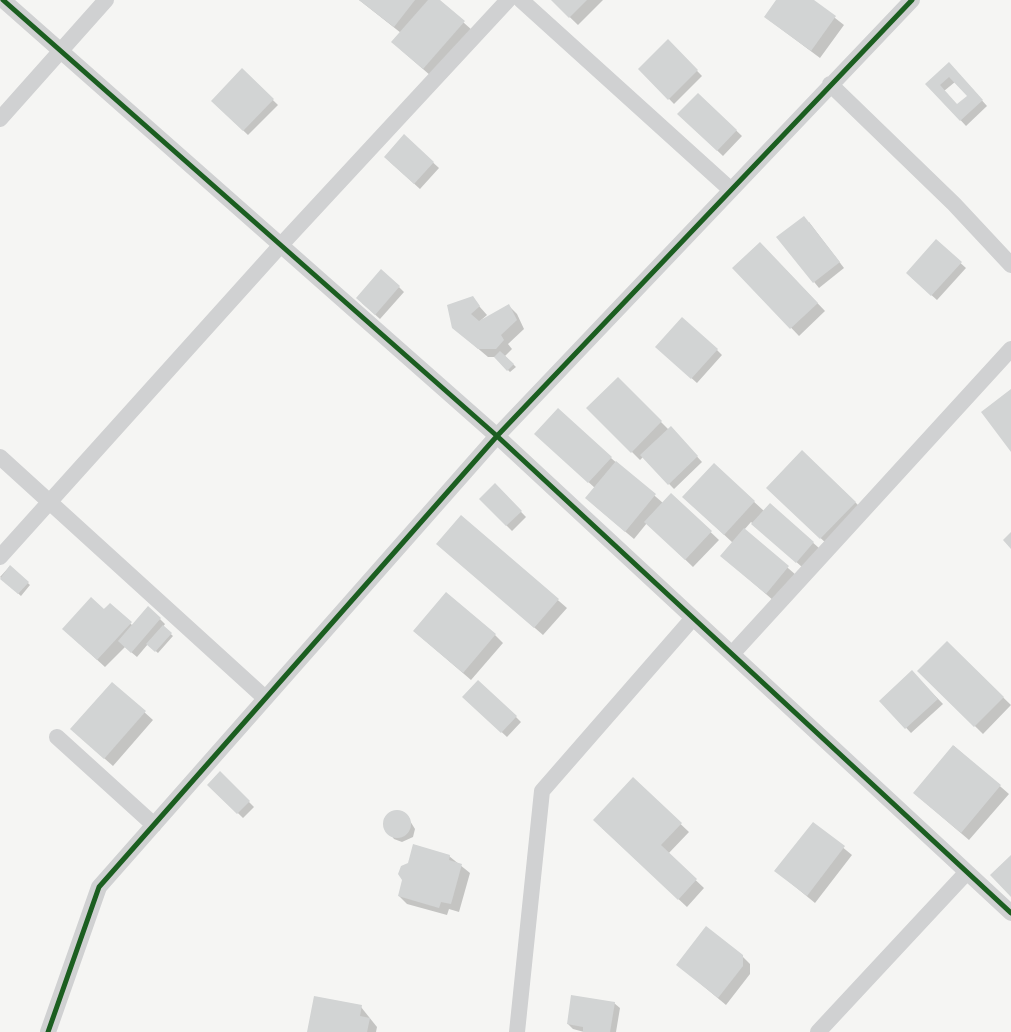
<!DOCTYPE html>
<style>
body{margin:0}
canvas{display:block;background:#f5f5f3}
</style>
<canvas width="1011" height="1032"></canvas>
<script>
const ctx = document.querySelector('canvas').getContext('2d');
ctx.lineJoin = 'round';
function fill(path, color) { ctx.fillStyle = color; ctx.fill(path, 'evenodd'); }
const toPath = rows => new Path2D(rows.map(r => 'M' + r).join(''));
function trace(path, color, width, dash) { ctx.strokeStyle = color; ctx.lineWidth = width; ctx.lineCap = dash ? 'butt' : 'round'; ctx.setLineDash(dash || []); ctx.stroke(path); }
fill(toPath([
 [359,0,438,0,472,30,431,76,401,50,401,33],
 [552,0,603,0,578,25],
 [777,0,812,0,844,25,820,58,765,17],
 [668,41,702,76,674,104,640,69],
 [954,69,987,106,966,126,927,84],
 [955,82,969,96,958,106,944,91],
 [242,70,278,105,248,135,212,101],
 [698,94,742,136,723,156,679,114],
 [404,136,439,168,420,189,390,162],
 [809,222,844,268,819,288,778,237],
 [936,241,966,268,937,300,912,278],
 [760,243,825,311,799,336,734,268],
 [399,287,404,292,380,319,362,303],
 [472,298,487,315,480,321,509,306,517,314,524,329,508,344,512,349,505,356,516,367,510,372,495,357,488,357,462,335],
 [717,350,722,355,697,383,662,352],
 [618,379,669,430,671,428,702,462,674,489,643,457,640,460,588,408],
 [544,442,611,458,663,503,671,495,719,540,693,567,647,523,634,539,595,506,595,488],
 [714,465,764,511,770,505,819,548,802,567,751,522,744,530,796,575,774,601,730,563,733,543,692,505],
 [495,485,526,517,512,531,480,499],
 [776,496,855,502,863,510,829,546],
 [461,516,567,608,543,635,446,551],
 [10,566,30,585,21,596,0,577],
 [110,604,133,626,160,619,165,624,163,627,173,636,158,653,148,644,137,657,125,647,105,667,72,637],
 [414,631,495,635,503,643,471,680],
 [947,643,1011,705,983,734,919,671],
 [917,677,943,704,911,733,881,701],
 [112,683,153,720,113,766,80,737],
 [469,702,516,717,521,722,507,737],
 [954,746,1009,794,969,840,914,793],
 [220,773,254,807,243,818,209,785],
 [633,779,689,832,668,854,704,888,687,907,602,828],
 [395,811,407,816,415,829,413,837,402,842,394,839,384,826,386,818],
 [813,823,852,855,815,903,776,871],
 [449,856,470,873,459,912,449,909,447,915,407,904,399,896],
 [742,956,750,964,750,974,726,1005,678,965],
 [614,1003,620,1008,616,1032,584,1032,573,1029,568,1024],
 [361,1007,377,1027,376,1032,308,1032]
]), '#0003');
fill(toPath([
 [359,0,415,0,394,27],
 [428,0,440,0,465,21,423,69,391,42],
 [551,0,587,0,569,18],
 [776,0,814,0,836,16,811,51,764,17],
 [668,39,698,70,668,100,638,69],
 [949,62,983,100,960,121,925,84],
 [949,77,967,96,957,104,940,85],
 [242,68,274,99,243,131,211,101],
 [698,93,737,130,717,151,677,114],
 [404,134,434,162,414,184,384,157],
 [804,216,840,262,813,283,776,237],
 [936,239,962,262,931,296,906,273],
 [760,242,818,303,790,329,732,268],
 [381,269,400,286,375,315,356,298],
 [473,296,480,306,471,314,479,321,509,304,517,320,501,335,504,340,496,349,478,349,452,328,447,305],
 [682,317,718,349,691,379,655,347],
 [500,351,514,364,507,371,494,357],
 [618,377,662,421,631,453,586,408],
 [1011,389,1011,452,981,412],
 [558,408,612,457,588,483,534,434],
 [671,426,698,456,668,485,640,455],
 [802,450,856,502,820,539,766,488],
 [616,461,656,494,625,532,585,498],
 [714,463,755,501,724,535,682,497],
 [495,483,522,511,506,526,479,499],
 [671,493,712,531,685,560,644,522],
 [770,503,814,542,796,563,751,524],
 [461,515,559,599,534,628,436,544],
 [744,528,789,566,766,594,720,556],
 [1011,532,1011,549,1003,540],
 [10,565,29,582,18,594,0,579],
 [446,592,496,634,463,673,413,631],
 [91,597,104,609,110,603,132,622,97,660,62,629],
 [148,606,161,618,131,653,118,641],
 [163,625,172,633,155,652,146,644],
 [947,641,1004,697,974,727,917,671],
 [912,670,938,699,905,729,879,701],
 [478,680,517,716,501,733,462,697],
 [112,682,146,711,104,759,70,729],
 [953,745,1001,785,961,833,913,793],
 [220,771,250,801,237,814,207,785],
 [633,777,682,823,661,845,697,879,678,900,593,820],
 '383 824a14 14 0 1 1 28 0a14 14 0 1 1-28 0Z',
 [813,822,845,846,807,896,774,871],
 [413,844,450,855,449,860,462,864,451,904,441,902,439,908,398,896,402,880,398,874,401,866,408,863],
 [1011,855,1011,897,990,875],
 [706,926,743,955,743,966,718,998,676,965],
 [571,995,615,1002,610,1032,583,1032,583,1027,567,1024],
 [314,996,362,1005,360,1016,370,1018,367,1032,307,1032]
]), '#d2d4d4');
trace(toPath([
 [3,0,497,436,1011,913],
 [521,0,731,190],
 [830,84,954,204,1011,265],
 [0,119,106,0],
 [0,457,265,698],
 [0,557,280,246,508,0],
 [732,654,1011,349],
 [57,737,154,825],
 [48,1032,99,887,497,436,912,0],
 [517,1032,542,791,693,618],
 [818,1032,967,872]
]), '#d0d1d2', 16);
trace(toPath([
 [3,0,497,436,1011,913],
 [48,1032,99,887,497,436,912,0]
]), '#1b5e20', 5);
</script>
